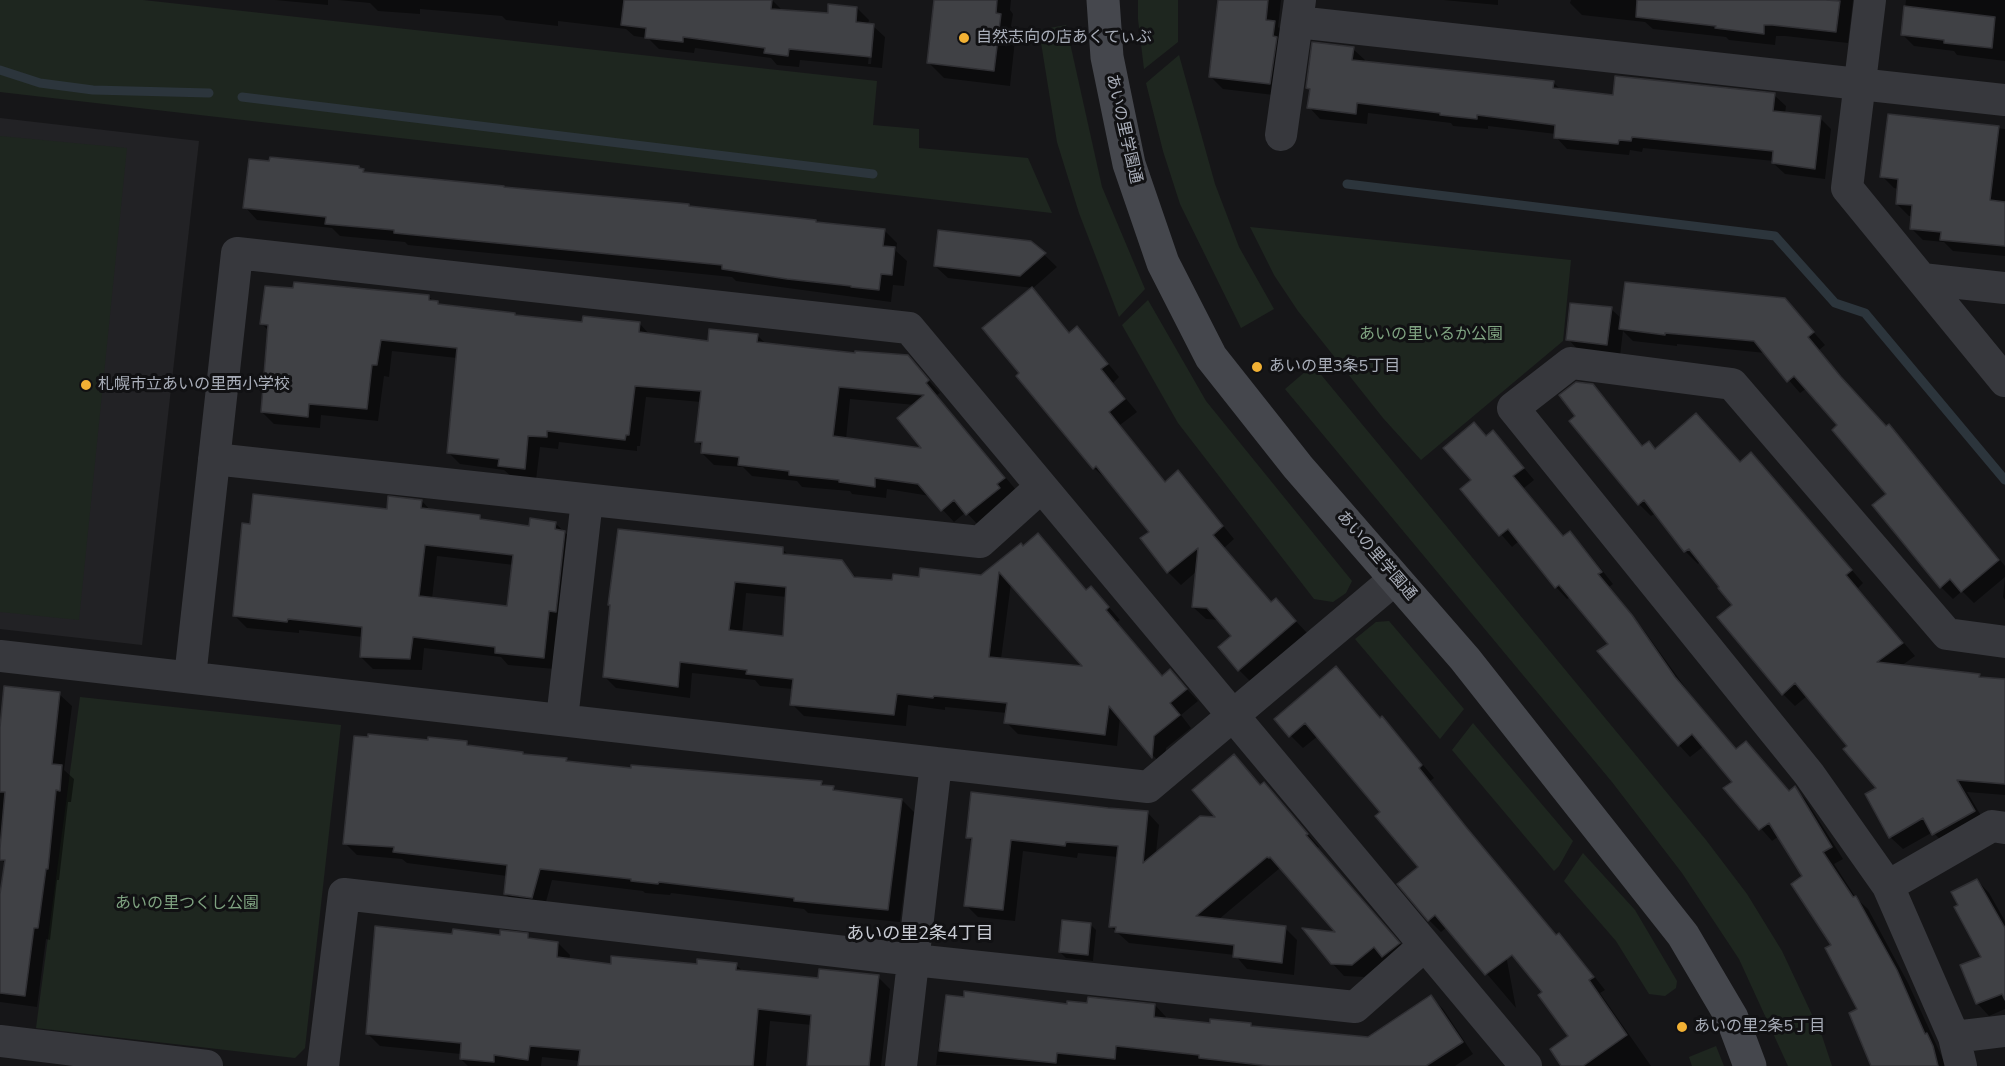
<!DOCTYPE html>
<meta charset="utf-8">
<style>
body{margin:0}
canvas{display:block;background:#161618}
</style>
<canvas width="2005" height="1066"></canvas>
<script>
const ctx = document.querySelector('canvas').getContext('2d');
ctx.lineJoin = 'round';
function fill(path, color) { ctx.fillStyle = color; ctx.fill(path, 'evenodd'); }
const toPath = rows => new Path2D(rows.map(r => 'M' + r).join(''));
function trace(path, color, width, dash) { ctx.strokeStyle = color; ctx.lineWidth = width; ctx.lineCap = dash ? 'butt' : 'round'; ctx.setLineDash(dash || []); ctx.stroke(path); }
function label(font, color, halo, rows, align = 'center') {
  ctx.font = font + ' "Nunito Sans","Noto Sans JP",sans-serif'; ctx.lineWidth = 6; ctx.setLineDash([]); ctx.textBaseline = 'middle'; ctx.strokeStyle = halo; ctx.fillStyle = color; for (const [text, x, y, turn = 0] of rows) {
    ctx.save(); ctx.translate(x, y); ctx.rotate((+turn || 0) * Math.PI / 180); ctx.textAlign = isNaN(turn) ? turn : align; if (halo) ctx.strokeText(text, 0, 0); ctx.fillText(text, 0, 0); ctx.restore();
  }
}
fill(toPath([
 [0,118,199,141,142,645,0,629]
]), '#222225');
fill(toPath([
 [0,0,143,0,877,81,873,125,919,129,919,148,1028,158,1052,213,0,92],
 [1138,0,1178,0,1178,42,1144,69,1138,19],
 [1066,25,1102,187,1145,289,1119,317,1079,213,1057,142,1039,30],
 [1179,55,1215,184,1239,247,1274,309,1241,328,1180,204,1163,151,1146,83],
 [0,136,127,148,79,620,0,612],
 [1250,227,1571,260,1563,341,1421,460,1383,418,1298,311,1274,275],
 [1148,300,1206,401,1352,581,1346,593,1333,602,1314,599,1178,423,1122,325],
 [1313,365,1706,840,1747,894,1782,951,1822,1036,1832,1066,1788,1066,1739,959,1682,873,1612,782,1285,389],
 [1389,621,1464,709,1440,739,1355,639,1376,622],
 [80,697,341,725,305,1048,295,1058,36,1028],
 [1473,723,1573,841,1559,866,1554,871,1452,750],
 [1583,853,1635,910,1677,981,1676,988,1665,996,1649,994,1616,941,1564,881],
 [1716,1046,1724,1066,1692,1066,1689,1057]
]), '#1e261f');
fill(toPath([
 [275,0,328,0,328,5],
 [338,0,772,0,783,11,829,15,857,8,869,20,868,25,873,26,885,37,882,68,800,60,799,67,777,65,771,58,695,48,694,53,659,49,648,38,634,36,626,29,558,21,558,26,506,20,502,16,420,9,420,14,378,11,370,3],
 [871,34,874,34,871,64,868,64],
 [937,0,1011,0,1010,10,1013,14,1011,26,1016,31,1010,86,944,78,928,62],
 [1219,0,1281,0,1278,27,1287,35,1282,96,1223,89,1210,76],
 [1443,0,1498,0,1498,5],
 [1571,0,1853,0,1848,43,1785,36,1776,36,1775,45,1729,40,1726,37,1653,29,1645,22,1582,15,1570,3],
 [1906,0,2005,0,2005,61,1957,55,1954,51,1914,46,1902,34],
 [1353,49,1365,60,1364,62,1553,82,1562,91,1615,97,1774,95,1786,106,1785,114,1820,118,1831,129,1825,179,1785,174,1773,163,1774,161,1643,148,1642,152,1630,150,1629,155,1567,149,1556,137,1556,134,1488,126,1488,129,1453,126,1451,123,1368,113,1367,124,1320,119,1309,107,1311,91,1307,88],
 [1889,115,2005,129,2005,256,1953,251,1944,242,1923,240,1911,228,1912,216,1909,216,1897,204,1898,189,1894,188,1882,176],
 [361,170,367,174,688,205,691,208,884,230,897,243,896,251,907,261,904,286,893,285,891,302,736,281,732,277,408,245,405,242,340,236,332,228,257,220,245,207],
 [1031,242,1057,267,1032,289,1070,333,1077,328,1089,340,1119,377,1113,383,1137,412,1120,425,1166,483,1178,473,1190,485,1234,539,1224,548,1272,603,1276,600,1308,634,1251,682,1239,670,1233,636,1219,620,1206,619,1193,607,1197,571,1181,585,1168,572,1142,539,1151,532,1108,479,1107,480,1094,468,984,328,1033,288,948,278,935,266],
 [429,297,441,306,517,317,584,324,640,324,650,335,709,343,757,335,766,344,856,354,908,357,940,393,937,395,1016,490,979,526,966,512,954,522,930,496,887,489,886,498,852,494,850,491,802,487,797,481,752,476,743,467,714,465,702,453,703,447,697,441,701,402,646,397,640,446,637,446,637,451,559,442,558,449,540,447,536,480,512,477,504,470,460,464,448,452,457,358,392,351,389,377,384,376,378,421,321,415,320,428,274,424,262,412,269,331,262,324],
 [850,399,915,405,925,450,846,439],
 [1785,300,1825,345,1819,350,1853,391,1886,428,1889,426,1900,438,2005,566,2005,577,1974,603,1962,591,1953,599,1941,587,1888,494,1839,426,1807,388,1800,393,1765,353,1677,344,1677,346,1633,341,1623,331,1620,356,1580,352,1568,339,1611,309,1622,319],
 [1592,385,1605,398,1644,447,1763,467,1863,583,1858,588,1915,656,1901,666,2005,680,2005,795,1967,792,1986,824,1946,846,1933,832,1903,849,1890,837,1879,788,1849,746,1807,696,1795,706,1783,694,1734,606,1700,562,1698,564,1685,551,1656,513,1651,516,1639,504,1577,417],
 [1487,437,1504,444,1534,480,1524,488,1565,537,1570,533,1582,545,1613,584,1609,587,1643,629,1687,690,1737,750,1790,792,1795,788,1806,800,1843,859,1834,864,1856,898,1868,909,1908,983,1946,1066,1876,1066,1859,1010,1804,877,1779,836,1772,841,1726,789,1734,782,1704,746,1690,757,1679,745,1610,644,1570,597,1567,599,1556,587,1519,541,1512,547,1462,489,1473,480],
 [422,501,431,511,479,516,485,522,530,528,555,523,577,544,555,669,508,665,501,657,424,648,422,670,373,669,361,657,363,637,299,630,299,633,247,628,235,616,388,510],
 [437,556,514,565,508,608,432,599],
 [1038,535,1087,592,1103,600,1120,620,1117,622,1163,677,1170,671,1198,701,1181,715,1191,728,1166,748,1164,768,1120,717,1117,746,1018,734,1006,722,1007,713,945,707,945,710,908,705,906,726,804,716,792,704,793,689,760,686,755,680,692,673,690,698,616,688,604,676,611,606,782,549,790,556,841,562,857,578,893,582,920,579,982,577],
 [1011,583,1085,668,1001,659],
 [746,593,787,597,785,637,742,633],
 [2005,577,2005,600,2003,597],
 [1336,668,1381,719,1394,730,1434,778,1430,781,1478,842,1557,936,1558,935,1571,947,1605,990,1600,993,1651,1066,1563,1066,1570,1036,1516,947,1505,950,1516,1008,1447,927,1441,932,1429,920,1420,867,1382,812,1318,736,1303,748,1291,736],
 [59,694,72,706,64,770,74,779,71,802,68,802,59,880,57,880,50,940,46,939,37,1007,0,1002,0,905,6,864,0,859,0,742],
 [429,741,467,742,471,747,522,753,525,756,566,759,569,763,632,770,821,782,826,787,833,788,838,792,902,800,914,812,900,922,808,913,804,909,671,893,670,895,645,893,643,891,552,880,544,909,518,906,505,894,507,876,407,863,402,859,357,855,345,843],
 [1234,756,1261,786,1276,796,1319,847,1317,848,1411,956,1386,959,1364,977,1344,976,1332,963,1339,933,1280,868,1218,920,1285,928,1297,940,1294,975,1247,969,1235,955,1129,943,1110,926,1118,857,1078,853,1077,858,1023,851,1015,921,978,917,966,905,973,843,968,837,1108,810,1147,812,1159,825,1156,853,1219,819],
 [1977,880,1989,893,2005,921,2005,1009,1989,1016,1977,1003,1984,958],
 [1090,924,1096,930,1093,961,1066,958,1060,952],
 [527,935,533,940,558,943,570,955,569,960,612,965,736,965,744,972,820,980,878,977,890,989,881,1066,808,1066,812,1025,770,1021,766,1066,580,1066,581,1061,542,1057,541,1066,468,1066,461,1059,461,1054,380,1046,368,1034,454,936],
 [1431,997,1443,1009,1473,1054,1455,1066,936,1065,939,1040,1068,1006,1155,1005,1166,1017,1166,1020,1211,1025,1251,1024,1254,1028,1369,1039]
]), '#0007');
trace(toPath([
 [0,70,40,83,93,90,209,93],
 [242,97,873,174],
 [1347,184,1775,236,1835,303,1865,313,2005,480]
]), '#2c353c', 9);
const building = toPath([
 [624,0,772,0,771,9,828,13,828,4,857,7,856,22,874,24,871,57,789,49,788,56,764,53,765,48,683,37,683,42,645,38,646,28,621,25,624,0],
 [934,0,997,0,996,13,1001,14,994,71,927,63,934,0],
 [1218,0,1268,0,1266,20,1275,21,1273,36,1277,37,1270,84,1209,77,1218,0],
 [1637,0,1826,0,1840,1,1836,32,1772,25,1764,25,1764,34,1715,28,1716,26,1636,17,1637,0],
 [1904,6,1995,17,1992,48,1944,43,1944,40,1901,35,1904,6],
 [1312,42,1354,47,1352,60,1554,81,1553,88,1613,95,1615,76,1775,93,1773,111,1821,116,1815,169,1772,163,1773,151,1632,137,1631,141,1619,140,1618,144,1554,138,1555,125,1477,115,1477,119,1440,115,1440,113,1357,103,1356,114,1307,108,1310,89,1306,88,1312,42],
 [1888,114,1999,126,1990,200,2005,202,2005,246,1940,240,1941,232,1910,229,1912,205,1896,204,1898,179,1880,177,1888,114],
 [270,157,359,166,359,168,364,169,363,172,504,186,504,187,689,204,689,206,816,220,816,222,885,229,883,246,895,247,892,275,881,274,879,290,851,287,851,286,787,279,722,269,722,265,394,233,394,230,325,224,326,217,243,208,249,159,269,161,270,157],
 [938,230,1031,241,1046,253,1020,276,934,266,938,230],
 [294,282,429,295,429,300,438,301,438,304,515,313,515,315,582,322,583,316,640,322,639,332,708,341,709,329,758,334,757,342,855,353,855,351,908,355,929,380,926,383,1005,478,997,484,1000,488,966,515,954,500,941,511,918,484,875,478,875,487,839,482,839,480,789,475,789,471,738,465,739,457,701,453,702,442,695,442,701,391,635,386,629,435,626,435,625,440,547,431,547,437,528,436,525,469,498,466,499,459,447,453,457,348,381,340,377,365,372,365,367,409,309,404,308,417,261,412,268,325,260,324,265,286,293,288,294,282],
 [839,387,924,395,897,418,921,448,833,436,839,387],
 [1625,282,1785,298,1814,332,1808,337,1841,377,1886,426,1889,424,1999,560,1961,592,1950,579,1940,588,1872,505,1886,494,1832,430,1837,425,1794,376,1787,382,1754,341,1665,333,1665,335,1619,329,1625,282],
 [1032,287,1069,333,1077,326,1108,364,1101,369,1125,399,1109,412,1165,482,1178,470,1223,526,1213,535,1271,602,1276,598,1296,621,1238,671,1218,647,1231,636,1207,608,1192,607,1198,548,1167,573,1140,538,1149,532,1096,466,1093,469,1016,376,1019,373,982,328,1032,287],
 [1570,303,1612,307,1607,345,1566,340,1570,303],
 [1576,382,1593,384,1642,446,1649,441,1655,449,1696,413,1740,462,1751,452,1852,570,1846,575,1903,643,1877,662,1980,674,1979,677,2005,679,2005,784,1957,780,1975,811,1932,835,1923,818,1889,838,1865,794,1876,788,1843,749,1847,746,1795,683,1782,695,1717,617,1732,605,1718,588,1719,587,1689,549,1684,552,1644,500,1638,505,1569,421,1575,416,1559,395,1576,382],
 [1474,422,1486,436,1493,430,1524,468,1513,476,1563,536,1570,531,1602,572,1598,574,1632,615,1675,677,1736,749,1746,741,1789,791,1795,786,1832,847,1823,852,1853,897,1856,896,1897,970,1925,1034,1927,1033,1933,1046,1938,1066,1871,1066,1849,1013,1857,1009,1825,948,1831,945,1791,884,1802,876,1769,823,1759,830,1723,788,1732,782,1692,734,1678,746,1597,651,1608,644,1559,585,1555,588,1508,529,1499,536,1460,489,1471,480,1443,448,1474,422],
 [253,494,387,509,388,496,422,500,421,508,480,515,480,519,529,526,530,518,556,522,555,529,565,531,556,612,549,611,544,658,495,653,495,647,413,637,410,659,360,657,362,627,288,619,287,622,233,616,242,523,250,524,253,494],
 [425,545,513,555,507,606,419,596,425,545],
 [618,529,783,547,783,554,842,560,854,577,892,580,893,574,919,577,920,568,981,575,1021,543,1023,546,1038,533,1086,590,1091,586,1109,607,1106,610,1162,676,1170,669,1187,689,1170,703,1180,715,1154,736,1152,758,1109,706,1105,735,1004,723,1007,703,934,696,933,698,897,694,894,715,790,705,793,679,746,674,747,670,680,662,678,687,603,677,610,605,608,605,618,529],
 [999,572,1082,666,989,657,999,572],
 [735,582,786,587,783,636,729,630,735,582],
 [1336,666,1380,718,1382,716,1422,765,1419,768,1466,827,1556,935,1559,933,1594,977,1589,980,1627,1035,1583,1066,1561,1066,1550,1049,1568,1036,1538,995,1542,992,1512,955,1485,975,1435,915,1428,921,1397,884,1418,867,1375,816,1380,812,1305,723,1289,737,1274,719,1336,666],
 [4,686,60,692,52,764,62,765,60,791,56,790,48,869,46,869,38,928,34,928,25,996,0,993,0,894,5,860,0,860,0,848,5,792,0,792,0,727,4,686],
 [368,734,428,740,428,737,467,741,467,745,523,752,523,754,567,758,566,761,631,768,631,765,822,781,821,785,834,786,833,790,902,799,888,910,794,901,794,898,659,882,658,884,631,881,631,879,540,869,532,898,504,894,507,865,393,852,394,847,343,844,354,736,368,737,368,734],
 [1234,754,1260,785,1264,782,1308,834,1306,835,1400,943,1382,957,1374,947,1352,965,1331,964,1302,928,1335,932,1270,857,1269,858,1267,857,1196,916,1286,926,1282,963,1233,957,1234,945,1115,932,1116,927,1109,927,1118,846,1066,842,1065,846,1011,840,1003,910,964,906,972,838,966,838,971,792,1108,808,1148,811,1143,863,1200,816,1215,817,1192,790,1234,754],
 [1977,879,2005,928,2005,1000,2002,994,1976,1004,1960,965,1981,957,1954,907,1958,905,1951,892,1977,879],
 [1062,920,1091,923,1088,955,1059,952,1062,920],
 [375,926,452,934,453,929,500,935,500,930,528,933,528,938,558,942,557,957,611,964,611,956,697,964,697,959,737,963,736,970,818,978,819,969,879,975,869,1066,807,1066,811,1015,758,1009,753,1066,578,1066,580,1050,530,1046,528,1060,494,1055,494,1062,460,1059,461,1043,366,1034,375,926],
 [964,991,1067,1004,1067,1001,1087,1003,1088,997,1155,1004,1154,1017,1210,1023,1210,1019,1251,1023,1251,1026,1368,1037,1431,995,1463,1042,1426,1066,1270,1066,1199,1058,1199,1055,1116,1046,1115,1059,1057,1053,1056,1063,939,1051,946,995,964,997,964,991]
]);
fill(building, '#404145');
trace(building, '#303034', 1.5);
trace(toPath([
 [1870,0,1847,188,2005,381],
 [1297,22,2005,100],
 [1281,135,1300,0],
 [1922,279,2005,288],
 [214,459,980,542,1041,487],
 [0,656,936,763,901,1066],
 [190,677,237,253,909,328,1526,1066],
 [562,719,587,500],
 [936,763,1148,787,1395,579],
 [1888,886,1992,826,2005,828],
 [1954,1037,2005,1031],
 [0,1041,207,1066],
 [323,1066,344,894,914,960,1355,1007,1425,945],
 [1961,1066,1954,1037,1888,886,1809,774,1513,408,1571,363,1732,384,1947,634,2005,642]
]), '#37383d', 32);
trace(toPath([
 [1103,0,1107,57,1129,164,1163,263,1211,357,1298,467,1465,659,1683,935,1732,1018,1750,1066]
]), '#45474d', 33);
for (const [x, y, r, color] of [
 [964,38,6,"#f2b134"],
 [1257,367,6,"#f2b134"],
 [86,385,6,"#f2b134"],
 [1682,1027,6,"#f2b134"]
]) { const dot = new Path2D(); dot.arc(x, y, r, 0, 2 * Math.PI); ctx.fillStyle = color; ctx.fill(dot); trace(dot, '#111113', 2); }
label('16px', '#a8adb8', '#111113', [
 ["自然志向の店あくてぃぶ",976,38],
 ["あいの里3条5丁目",1269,367],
 ["札幌市立あいの里西小学校",98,385],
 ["あいの里2条5丁目",1694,1027]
], 'left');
label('16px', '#a8adb8', '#111113', [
 ["あいの里学園通",1123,129,77],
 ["あいの里学園通",1376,556,49]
]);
label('16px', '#7fa381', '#111113', [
 ["あいの里いるか公園",1431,335],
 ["あいの里つくし公園",187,904]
]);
label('18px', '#c9ccd4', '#111113', [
 ["あいの里2条4丁目",920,935]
]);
</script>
